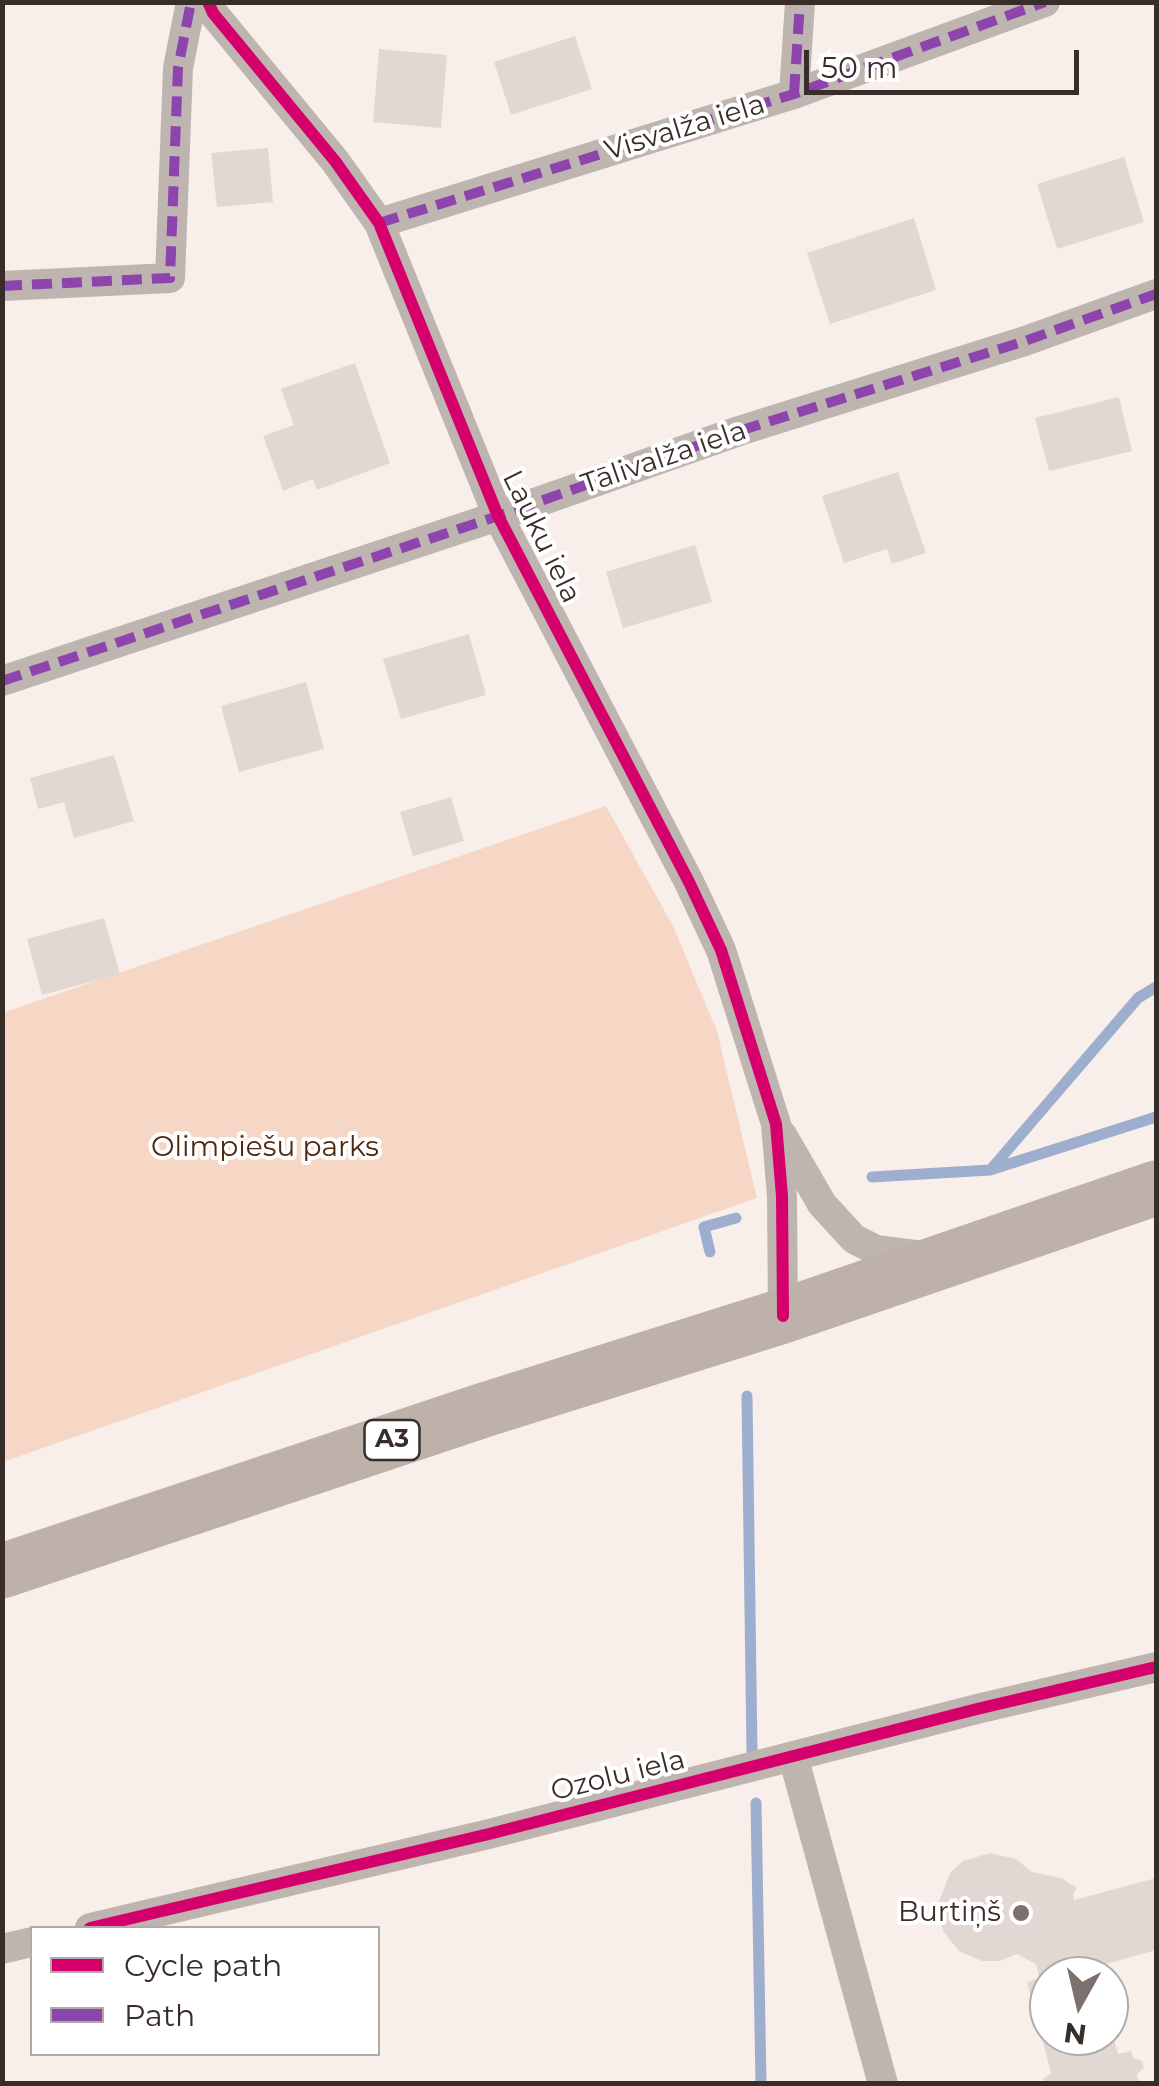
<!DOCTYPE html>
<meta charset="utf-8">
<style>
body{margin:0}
#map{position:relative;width:1159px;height:2086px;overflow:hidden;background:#f9efea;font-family:Montserrat,sans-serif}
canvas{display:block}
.frame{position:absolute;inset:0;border:5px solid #382d28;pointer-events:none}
.legend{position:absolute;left:30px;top:1926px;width:350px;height:130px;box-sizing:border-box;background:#fff;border:2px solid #afaba9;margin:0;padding:12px 18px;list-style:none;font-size:30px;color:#382d28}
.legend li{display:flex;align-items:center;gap:20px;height:50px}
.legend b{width:50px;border:2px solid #afaba9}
.north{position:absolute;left:1029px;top:1956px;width:100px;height:100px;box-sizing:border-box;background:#fff;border:2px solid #afaba9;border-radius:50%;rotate:188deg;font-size:28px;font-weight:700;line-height:40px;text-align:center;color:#382d28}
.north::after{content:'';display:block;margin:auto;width:35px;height:45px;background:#7c716c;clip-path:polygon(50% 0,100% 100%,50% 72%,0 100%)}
.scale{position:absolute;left:804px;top:50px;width:275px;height:45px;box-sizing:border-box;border:5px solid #382d28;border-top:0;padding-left:12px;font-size:30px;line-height:35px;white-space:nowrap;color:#382d28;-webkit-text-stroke:8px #fff;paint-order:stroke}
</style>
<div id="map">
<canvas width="1159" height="2086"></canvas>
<div class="frame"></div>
<ul class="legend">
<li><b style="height:12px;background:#d6006c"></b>Cycle path</li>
<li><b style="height:12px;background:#8e44ad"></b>Path</li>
</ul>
<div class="north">N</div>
<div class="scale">50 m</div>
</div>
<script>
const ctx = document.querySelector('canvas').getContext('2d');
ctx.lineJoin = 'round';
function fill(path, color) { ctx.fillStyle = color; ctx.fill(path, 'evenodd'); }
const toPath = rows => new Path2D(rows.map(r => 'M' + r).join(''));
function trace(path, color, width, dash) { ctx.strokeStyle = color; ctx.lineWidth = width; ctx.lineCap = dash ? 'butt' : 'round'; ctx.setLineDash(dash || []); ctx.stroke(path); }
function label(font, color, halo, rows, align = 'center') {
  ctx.font = font + ' Montserrat,sans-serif'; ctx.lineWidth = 8; ctx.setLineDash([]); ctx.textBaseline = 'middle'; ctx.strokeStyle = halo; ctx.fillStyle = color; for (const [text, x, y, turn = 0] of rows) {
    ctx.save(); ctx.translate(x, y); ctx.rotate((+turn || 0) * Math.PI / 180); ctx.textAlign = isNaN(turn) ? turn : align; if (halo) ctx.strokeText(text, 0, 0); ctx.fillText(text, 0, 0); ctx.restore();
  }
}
fill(toPath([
 [606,806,673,926,717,1031,757,1198,3,1462,2,1013]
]), '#f6d7c6');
trace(toPath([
 [993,1167,1138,998,1156,987],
 [872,1177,990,1170,1156,1117],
 [710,1252,704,1227,736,1218],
 [747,1396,752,1752],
 [756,1803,761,2084]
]), '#9eaecf', 11);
fill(toPath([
 [575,36,592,89,511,115,494,62],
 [379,49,447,55,441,128,373,122],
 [268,148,273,202,217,207,211,153],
 [1124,157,1144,222,1057,249,1037,184],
 [914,218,936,290,830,324,807,253],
 [355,363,390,463,317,490,313,479,283,491,263,436,294,425,281,389],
 [1119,397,1132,451,1049,471,1035,418],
 [898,472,926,553,892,564,887,549,844,563,822,496],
 [695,545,712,602,623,628,606,572],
 [469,634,486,695,401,719,383,659],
 [306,682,324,749,239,772,221,706],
 [114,755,134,821,74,838,64,802,38,809,30,778],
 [451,797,464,841,413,856,400,812],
 [104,918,120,974,42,995,27,939],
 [990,1853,1016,1859,1032,1872,1061,1878,1077,1888,1073,1894,1074,1900,1156,1878,1156,1950,1106,1964,1099,1976,1049,1976,1049,2036,1109,2036,1110,2025,1118,2054,1131,2051,1133,2058,1142,2061,1144,2068,1137,2074,1139,2084,1043,2084,1043,2079,1051,2073,1027,1982,1039,1978,1036,1964,1017,1954,1000,1961,982,1961,959,1951,943,1931,937,1906,950,1873,963,1861]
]), '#e2d8d3');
trace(toPath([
 [208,2,213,13,335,161,379,223,498,516,689,882,721,950,776,1124,782,1196,783,1316],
 [794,94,800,2],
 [379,223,794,94,1045,2],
 [2,286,170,278,178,68,191,2],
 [2,681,498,516,739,431,1025,341,1156,294],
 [782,1135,822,1204,854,1239,876,1250,923,1256],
 [793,1756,883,2084],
 [90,1928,489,1834,977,1709,1156,1667],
 [2,1949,32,1942]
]), '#beb5b0', 30);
trace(toPath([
 [2,1571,484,1410,783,1316,1156,1188]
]), '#bdb1aa', 55);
trace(toPath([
 [794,94,800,2],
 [379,223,794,94,1045,2],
 [2,286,170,278,178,68,191,2],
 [2,681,498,516,739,431,1025,341,1156,294]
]), '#8e44ad', 10, [20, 10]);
trace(toPath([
 [208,2,213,13,335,161,379,223,498,516,689,882,721,950,776,1124,782,1196,783,1316],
 [90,1928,489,1834,977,1709,1156,1667]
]), '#d6006c', 12);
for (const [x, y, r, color] of [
 [1021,1913,10,"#7c716c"]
]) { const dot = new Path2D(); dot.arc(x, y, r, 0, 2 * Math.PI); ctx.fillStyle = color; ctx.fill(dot); trace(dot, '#fff', 4); }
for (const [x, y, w] of [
 [392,1440,55]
]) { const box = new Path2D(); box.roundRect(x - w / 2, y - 20, w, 40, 8); ctx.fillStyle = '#fff'; ctx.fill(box); trace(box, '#382d28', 2.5); }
label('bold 25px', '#382d28', null, [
 ["A3",392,1440]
]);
label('28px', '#382d28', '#fff', [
 ["Visvalža iela",685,128,-17],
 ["Tālivalža iela",664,458,-19],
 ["Lauku iela",541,537,64],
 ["Ozolu iela",618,1776,-14]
]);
label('28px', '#4e2810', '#fff', [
 ["Olimpiešu parks",265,1148]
]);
label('28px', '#382d28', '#fff', [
 ["Burtiņš",1001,1913]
], 'right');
</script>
